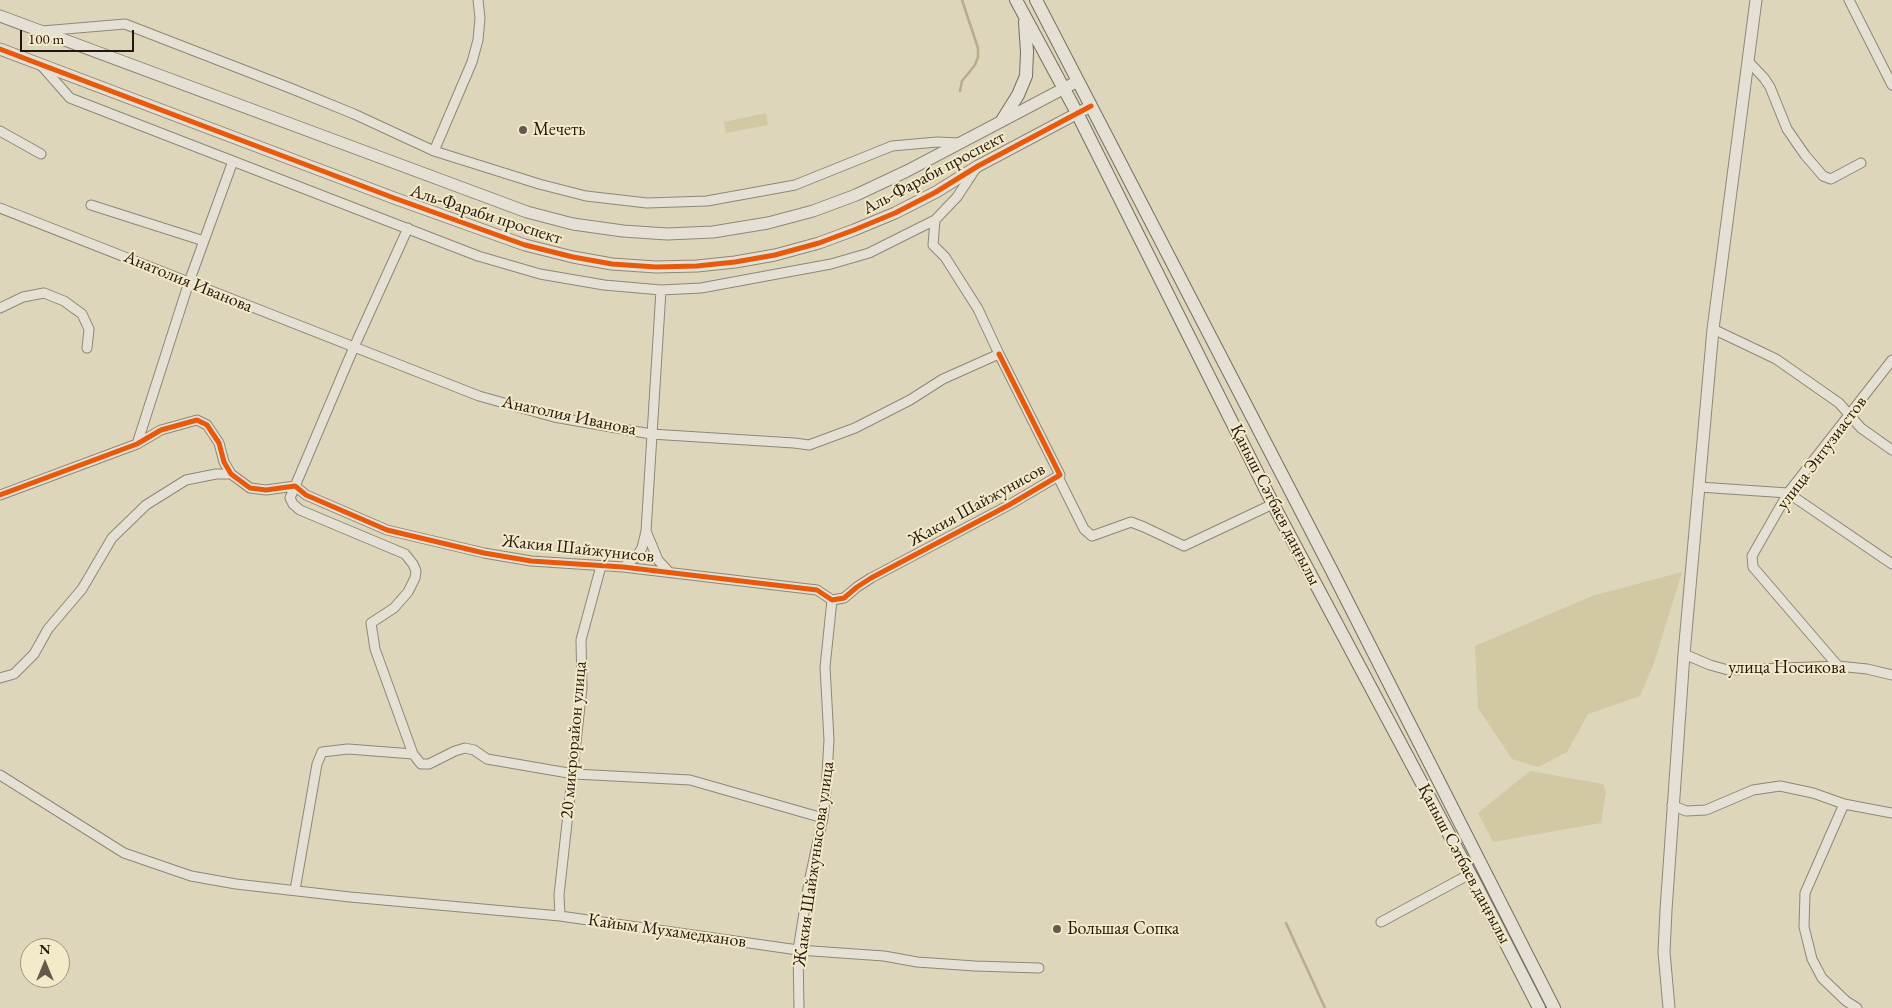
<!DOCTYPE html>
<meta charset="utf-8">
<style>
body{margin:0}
#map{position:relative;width:1892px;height:1008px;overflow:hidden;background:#ddd6bb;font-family:"EB Garamond",serif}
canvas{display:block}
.north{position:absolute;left:20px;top:938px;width:50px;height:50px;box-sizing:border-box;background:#f3eac9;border:1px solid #a0957e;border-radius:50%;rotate:0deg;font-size:14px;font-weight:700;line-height:20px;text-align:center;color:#24150e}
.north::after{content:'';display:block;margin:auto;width:18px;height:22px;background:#65594b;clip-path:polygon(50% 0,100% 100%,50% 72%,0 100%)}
.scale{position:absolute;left:20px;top:30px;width:114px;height:22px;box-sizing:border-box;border:2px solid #24150e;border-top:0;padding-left:6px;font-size:15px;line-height:18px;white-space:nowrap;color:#24150e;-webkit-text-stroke:4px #f3eac9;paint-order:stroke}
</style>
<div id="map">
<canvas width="1892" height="1008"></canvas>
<div class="north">N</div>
<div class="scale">100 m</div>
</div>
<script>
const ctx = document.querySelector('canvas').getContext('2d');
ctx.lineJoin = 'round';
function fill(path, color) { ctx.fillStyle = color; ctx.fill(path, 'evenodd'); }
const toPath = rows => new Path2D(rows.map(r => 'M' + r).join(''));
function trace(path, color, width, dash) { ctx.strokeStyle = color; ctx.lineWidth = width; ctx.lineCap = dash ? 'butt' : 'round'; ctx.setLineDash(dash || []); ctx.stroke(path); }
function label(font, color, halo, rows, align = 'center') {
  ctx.font = font + ' "EB Garamond",serif'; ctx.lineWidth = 4; ctx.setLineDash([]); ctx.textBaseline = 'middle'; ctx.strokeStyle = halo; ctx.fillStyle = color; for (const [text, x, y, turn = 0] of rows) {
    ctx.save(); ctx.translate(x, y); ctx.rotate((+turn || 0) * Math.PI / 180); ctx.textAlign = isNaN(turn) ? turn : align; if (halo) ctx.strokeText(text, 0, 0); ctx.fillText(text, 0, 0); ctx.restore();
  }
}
fill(toPath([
 [766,113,768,125,726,133,724,122],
 [1682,572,1654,663,1640,696,1588,714,1567,752,1538,767,1512,759,1478,708,1475,646,1592,596],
 [1530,771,1603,784,1606,792,1601,823,1493,842,1478,813]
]), '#d3c8a4');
trace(toPath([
 [960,91,962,81,975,65,978,57,978,48,962,0],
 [1286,923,1325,1008]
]), '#b8ac8b', 2.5);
const minor = toPath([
 [1849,0,1892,85],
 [42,31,125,24,290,88,354,114,434,151,539,184,586,196,647,203,707,201,795,185,892,146,937,142,960,143],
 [1748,61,1764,78,1770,87,1787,129,1805,155,1823,176,1831,179,1861,163],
 [41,65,70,98,478,256,540,274,604,285,661,290,701,288,831,264,869,253,935,220,957,197,976,168],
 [0,131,41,154],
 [434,151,472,62,478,40,480,18,478,0],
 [91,205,204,241],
 [0,208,479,396,554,417,651,434,794,443,809,445,855,428,910,400,943,379,999,354,978,309,945,257,933,245,935,220],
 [408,228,354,347,290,498,293,504,300,510,405,554,413,564,416,571,415,578,408,592,394,608,371,623,375,649,413,754,421,764,429,764,455,751,465,748,474,750,487,759,574,774,690,780,823,818],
 [0,308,23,297,44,293,64,301,82,314,89,329,87,348],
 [1713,329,1776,359,1839,403,1861,428,1892,450],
 [137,444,189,282,233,161],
 [1058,477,1084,529,1092,536,1131,522,1144,527,1184,546,1273,504],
 [1699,487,1788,493,1892,564],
 [0,495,137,444,161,430,197,420,207,425,219,443,224,462,231,474,250,488,266,490,295,486,306,495,387,530,484,553,531,561,623,567,817,590,832,600,844,598,857,587,871,578,1009,505,1060,475,999,354],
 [646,531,658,560,669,572],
 [623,567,636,557,642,548,646,531,661,290],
 [1684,654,1710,665,1728,670,1838,666,1867,669,1892,675],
 [1838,666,1753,567,1752,556,1788,493,1892,360],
 [0,678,14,674,34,654,48,629,82,589,112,538,146,505,186,480,216,474,231,474],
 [0,775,124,853,191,876,236,884,350,897,560,916,798,950,884,956,917,962,975,966,1039,968],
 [1844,804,1805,893,1804,927,1812,959,1822,978,1846,1001,1857,1008],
 [1672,805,1686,811,1706,810,1753,790,1780,786,1813,793,1844,804,1892,813],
 [295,890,317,764,322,752,348,749,413,754],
 [560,916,559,895,582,688,581,640,601,566],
 [1381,922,1470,874],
 [799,1008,798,950,809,882,823,818,826,791,829,740,825,667,832,600]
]);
const tertiary = toPath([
 [0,16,527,212,573,224,623,231,667,234,713,232,768,223,813,211,856,195,907,171,1078,81],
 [0,49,394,198,525,245,573,257,612,264,656,267,697,266,735,262,775,255,819,243,854,230,895,213,936,192,978,166,1091,106],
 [1669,1008,1664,952,1666,910,1684,654,1713,329,1756,0]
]);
const secondary = toPath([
 [1016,0,1077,113,1273,504,1475,883,1539,1008],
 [1036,0,1332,571,1554,1008],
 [1003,119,1018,95,1026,76,1027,52,1025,22]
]);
trace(minor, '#8d8777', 11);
trace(tertiary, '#8d8777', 13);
trace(secondary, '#736e60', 14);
trace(minor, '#e4e0d3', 9);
trace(tertiary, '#e4e0d3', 11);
trace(secondary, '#e4e0d3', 12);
trace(toPath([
 [0,49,394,198,525,245,573,257,612,264,656,267,697,266,735,262,775,255,819,243,854,230,895,213,936,192,978,166,1091,106],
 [0,495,137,444,161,430,197,420,207,425,219,443,224,462,231,474,250,488,266,490,295,486,306,495,387,530,484,553,531,561,623,567,817,590,832,600,844,598,857,587,871,578,1009,505,1060,475,999,354]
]), '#e8590c', 5);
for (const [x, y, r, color] of [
 [523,130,5,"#65594b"],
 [1057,929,5,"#65594b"]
]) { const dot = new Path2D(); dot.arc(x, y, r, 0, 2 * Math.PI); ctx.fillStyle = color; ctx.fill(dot); trace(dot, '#f3eac9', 2); }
label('18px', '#24150e', '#f3eac9', [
 ["Мечеть",533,130],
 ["Большая Сопка",1067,929]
], 'left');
label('18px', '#24150e', '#f3eac9', [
 ["Аль-Фараби проспект",934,173,-28],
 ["Аль-Фараби проспект",486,215,18],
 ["Анатолия Иванова",188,282,22],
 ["Анатолия Иванова",569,416,12],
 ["улица Энтузиастов",1822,453,-53],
 ["Жакия Шайжунисов",977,505,-29],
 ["Қаныш Сәтбаев даңғылы",1275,505,63],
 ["Жакия Шайжунисов",578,549,6],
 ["улица Носикова",1787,668],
 ["20 микрорайон улица",574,740,-85],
 ["Жакия Шайжунысова улица",814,864,-82],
 ["Қаныш Сәтбаев даңғылы",1464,864,62],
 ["Кайым Мухамедханов",667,931,8]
]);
</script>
